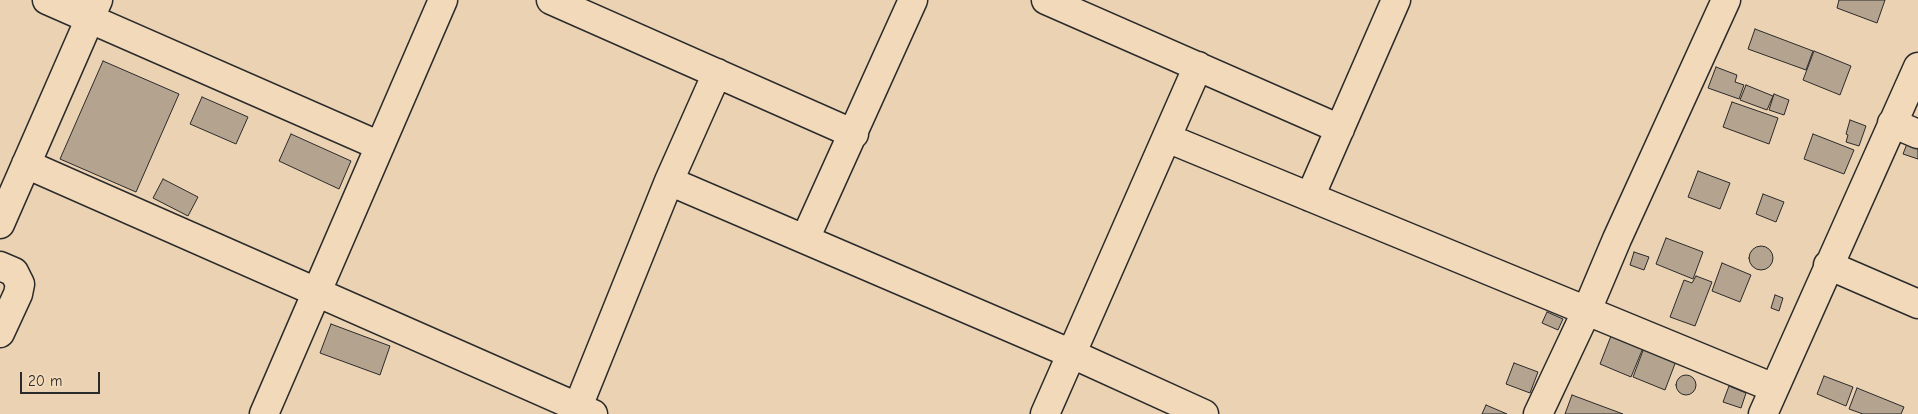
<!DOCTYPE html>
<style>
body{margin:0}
#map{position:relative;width:1918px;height:414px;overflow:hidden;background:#ead2b3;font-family:"Comic Neue",sans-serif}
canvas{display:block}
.scale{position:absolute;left:20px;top:372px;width:80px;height:22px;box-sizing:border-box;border:2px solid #2b2b2b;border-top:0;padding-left:6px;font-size:15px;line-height:18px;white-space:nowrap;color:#2b2b2b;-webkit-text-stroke:4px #f2d9b9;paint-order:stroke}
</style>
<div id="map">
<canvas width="1918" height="414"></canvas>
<div class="scale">20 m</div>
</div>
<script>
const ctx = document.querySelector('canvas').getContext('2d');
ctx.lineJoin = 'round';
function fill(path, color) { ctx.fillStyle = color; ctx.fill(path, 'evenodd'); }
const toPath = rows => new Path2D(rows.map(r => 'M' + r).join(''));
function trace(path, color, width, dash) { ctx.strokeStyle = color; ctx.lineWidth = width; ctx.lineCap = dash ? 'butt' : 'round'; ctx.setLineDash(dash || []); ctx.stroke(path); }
const building = toPath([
 [1839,0,1885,0,1877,23,1837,8,1839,0],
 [1755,29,1813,51,1806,70,1748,49,1755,29],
 [1814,51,1851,66,1840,95,1803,80,1814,51],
 [103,61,179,94,136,192,60,159,103,61],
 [1716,67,1737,75,1735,82,1744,85,1739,99,1708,88,1716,67],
 [1746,85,1773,96,1767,110,1740,100,1746,85],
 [1774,94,1789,100,1784,115,1769,110,1774,94],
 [202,97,248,117,236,144,190,124,202,97],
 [1732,102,1778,118,1769,144,1723,127,1732,102],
 [1850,120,1866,126,1859,146,1846,142,1848,135,1846,134,1850,120],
 [291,134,351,161,339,189,279,161,291,134],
 [1813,134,1854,150,1844,174,1804,159,1813,134],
 [1910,136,1918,139,1918,159,1903,154,1910,136],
 [1698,171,1730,183,1720,209,1688,197,1698,171],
 [163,179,198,197,188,216,153,198,163,179],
 [1763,194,1784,202,1776,222,1756,214,1763,194],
 [1666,238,1703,252,1693,279,1656,264,1666,238],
 '1749 258a12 12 0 1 1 24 0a12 12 0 1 1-24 0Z',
 [1634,252,1649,257,1644,270,1630,265,1634,252],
 [1722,263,1751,275,1740,302,1712,291,1722,263],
 [1696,276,1712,282,1695,326,1670,317,1684,280,1692,283,1696,276],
 [1775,295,1783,298,1779,311,1771,308,1775,295],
 [1547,312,1563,319,1558,330,1542,323,1547,312],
 [331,324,390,346,380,375,320,353,331,324],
 [1611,336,1643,348,1631,377,1600,364,1611,336],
 [1644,348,1676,361,1665,390,1633,377,1644,348],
 [1514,363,1538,372,1530,393,1506,384,1514,363],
 '1676 385a10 10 0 1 1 20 0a10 10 0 1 1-20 0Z',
 [1824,376,1853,387,1846,406,1817,394,1824,376],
 [1729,386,1746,393,1741,408,1723,402,1729,386],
 [1857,388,1904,407,1901,414,1863,414,1849,409,1857,388],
 [1572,395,1623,414,1565,414,1572,395],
 [1486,405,1507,414,1482,414,1486,405]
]);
fill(building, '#b4a38e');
trace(building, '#2b2b2b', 1);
const street = toPath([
 [47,0,380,146],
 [551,0,854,134],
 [1046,0,1340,129],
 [1892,123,1918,134],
 [1167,138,1774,388],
 [26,164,593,414],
 [669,181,1072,354,1204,414],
 [1310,197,1396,0],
 [0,224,98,0],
 [805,239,913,0],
 [1828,265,1918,304],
 [0,266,14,272,20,284,18,294,0,333],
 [264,414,443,0],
 [575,414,669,181,717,73],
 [1045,414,1198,66],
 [1538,414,1587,310,1617,239,1726,0],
 [1763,414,1918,67]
]);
trace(street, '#2b2b2b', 31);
trace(street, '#f2d9b9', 28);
</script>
